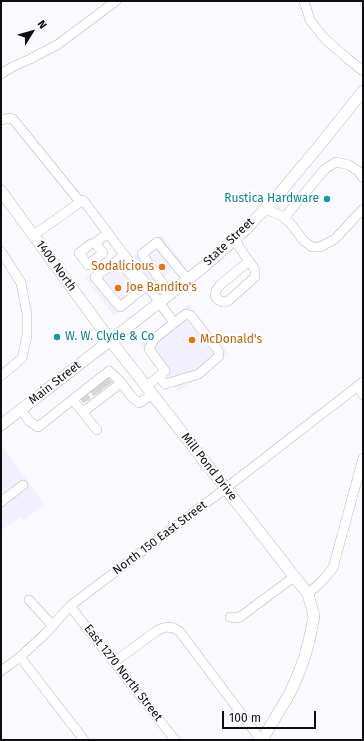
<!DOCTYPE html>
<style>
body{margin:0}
#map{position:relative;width:364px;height:741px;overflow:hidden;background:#faf9ff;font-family:"Fira Sans",sans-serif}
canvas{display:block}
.frame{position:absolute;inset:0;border:2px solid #0d0c0f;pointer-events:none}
.north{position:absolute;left:12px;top:12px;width:40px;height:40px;-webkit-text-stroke:3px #fff;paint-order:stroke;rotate:53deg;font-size:11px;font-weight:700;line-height:16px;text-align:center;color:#0d0c0f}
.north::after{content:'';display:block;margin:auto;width:14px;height:18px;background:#0d0c0f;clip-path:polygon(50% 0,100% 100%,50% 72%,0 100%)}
.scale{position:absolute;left:222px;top:711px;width:94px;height:18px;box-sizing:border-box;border:2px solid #0d0c0f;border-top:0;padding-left:5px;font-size:12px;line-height:14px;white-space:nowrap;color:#0d0c0f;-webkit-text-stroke:3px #fff;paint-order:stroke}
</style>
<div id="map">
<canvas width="364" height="741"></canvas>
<div class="frame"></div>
<div class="north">N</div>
<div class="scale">100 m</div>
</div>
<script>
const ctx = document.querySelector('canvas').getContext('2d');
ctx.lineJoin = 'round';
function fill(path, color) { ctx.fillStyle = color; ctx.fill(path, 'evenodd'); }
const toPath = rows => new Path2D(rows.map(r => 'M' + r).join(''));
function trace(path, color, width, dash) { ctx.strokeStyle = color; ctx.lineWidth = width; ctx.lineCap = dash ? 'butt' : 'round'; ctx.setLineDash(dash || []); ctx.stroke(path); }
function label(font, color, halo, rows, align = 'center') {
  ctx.font = font + ' "Fira Sans",sans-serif'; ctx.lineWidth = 3.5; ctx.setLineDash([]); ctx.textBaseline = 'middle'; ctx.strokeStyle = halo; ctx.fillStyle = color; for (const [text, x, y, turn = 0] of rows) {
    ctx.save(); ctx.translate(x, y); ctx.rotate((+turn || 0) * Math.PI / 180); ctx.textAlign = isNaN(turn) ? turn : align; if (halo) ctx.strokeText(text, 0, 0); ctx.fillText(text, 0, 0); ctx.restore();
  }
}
fill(toPath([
 [161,234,182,262,114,316,85,278,117,253,125,262],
 [189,304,228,353,179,392,140,344],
 [1,444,44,504,23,521,20,517,1,531]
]), '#f2f0fe');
trace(toPath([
 [105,380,109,385],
 [99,385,103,389],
 [94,389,97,394],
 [84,396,87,401]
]), '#d6d5db', 9, [9, 4.5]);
const minor = toPath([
 [304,1,310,20,324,38,348,59,363,71],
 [1,74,14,66,30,59,57,45,116,1],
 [1,120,7,118,13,119,80,202],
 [265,209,282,216,290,223,304,241,312,247,320,247,335,239,363,209],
 [284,218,325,169,336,162,349,165,358,171,363,178],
 [34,235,83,200,147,285,174,323,154,339,149,349,165,371,146,387],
 [234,239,241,250,249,261,255,270,255,277,228,301,223,302,218,300,215,296,216,291,220,285,249,261],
 [95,243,103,253,88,265,79,253,91,244,95,243,108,233],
 [1,252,4,256,21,283,27,314,27,336,22,358,1,376],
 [125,255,95,277,120,307,147,285],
 [119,260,142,289],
 [170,294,142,254,157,242,188,280],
 [159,376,165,384,199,374,219,356,218,350,191,316,186,314,174,323],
 [357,386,363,395],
 [73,400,97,430],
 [21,409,29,421,38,427,109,371,120,381,131,396,139,403,153,394],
 [83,412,121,383],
 [1,502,23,485],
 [308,594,323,580,333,568,363,458],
 [29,600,53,626],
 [70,606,175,740],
 [230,617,235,618,240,617,294,577],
 [20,657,84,740],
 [114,662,158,630,163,628,167,627,174,628,180,632,261,740],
 [1,671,20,657,45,634,70,606,226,488,363,382]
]);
const major = toPath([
 [1,191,110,340,308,594,314,616,309,641,305,656,298,675,290,693,262,740],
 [1,425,160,302,207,264,246,229,279,194,319,146,363,91]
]);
trace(minor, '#b7b6bf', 10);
trace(major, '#b7b6bf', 12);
trace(minor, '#fff', 9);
trace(major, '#fff', 11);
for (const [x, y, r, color] of [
 [327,199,4,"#0f9aa8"],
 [162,267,4,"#e8710a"],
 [118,288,4,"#e8710a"],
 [57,337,4,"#0f9aa8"],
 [192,340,4,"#e8710a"]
]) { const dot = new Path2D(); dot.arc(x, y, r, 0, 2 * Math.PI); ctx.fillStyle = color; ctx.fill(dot); trace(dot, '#fff', 1.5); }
label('12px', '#0d838f', '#fff', [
 ["Rustica Hardware",319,199],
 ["W. W. Clyde & Co",65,337,"left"]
], 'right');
label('12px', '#0d0c0f', '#fff', [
 ["State Street",229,242,-43],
 ["1400 North",56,266,54],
 ["Main Street",55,383,-38],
 ["Mill Pond Drive",209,467,52],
 ["North 150 East Street",160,538,-37],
 ["East 1270 North Street",123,673,52]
]);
label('12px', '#c56008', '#fff', [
 ["Sodalicious",154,267,"right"],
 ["Joe Bandito's",126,288],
 ["McDonald's",200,340]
], 'left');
</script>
